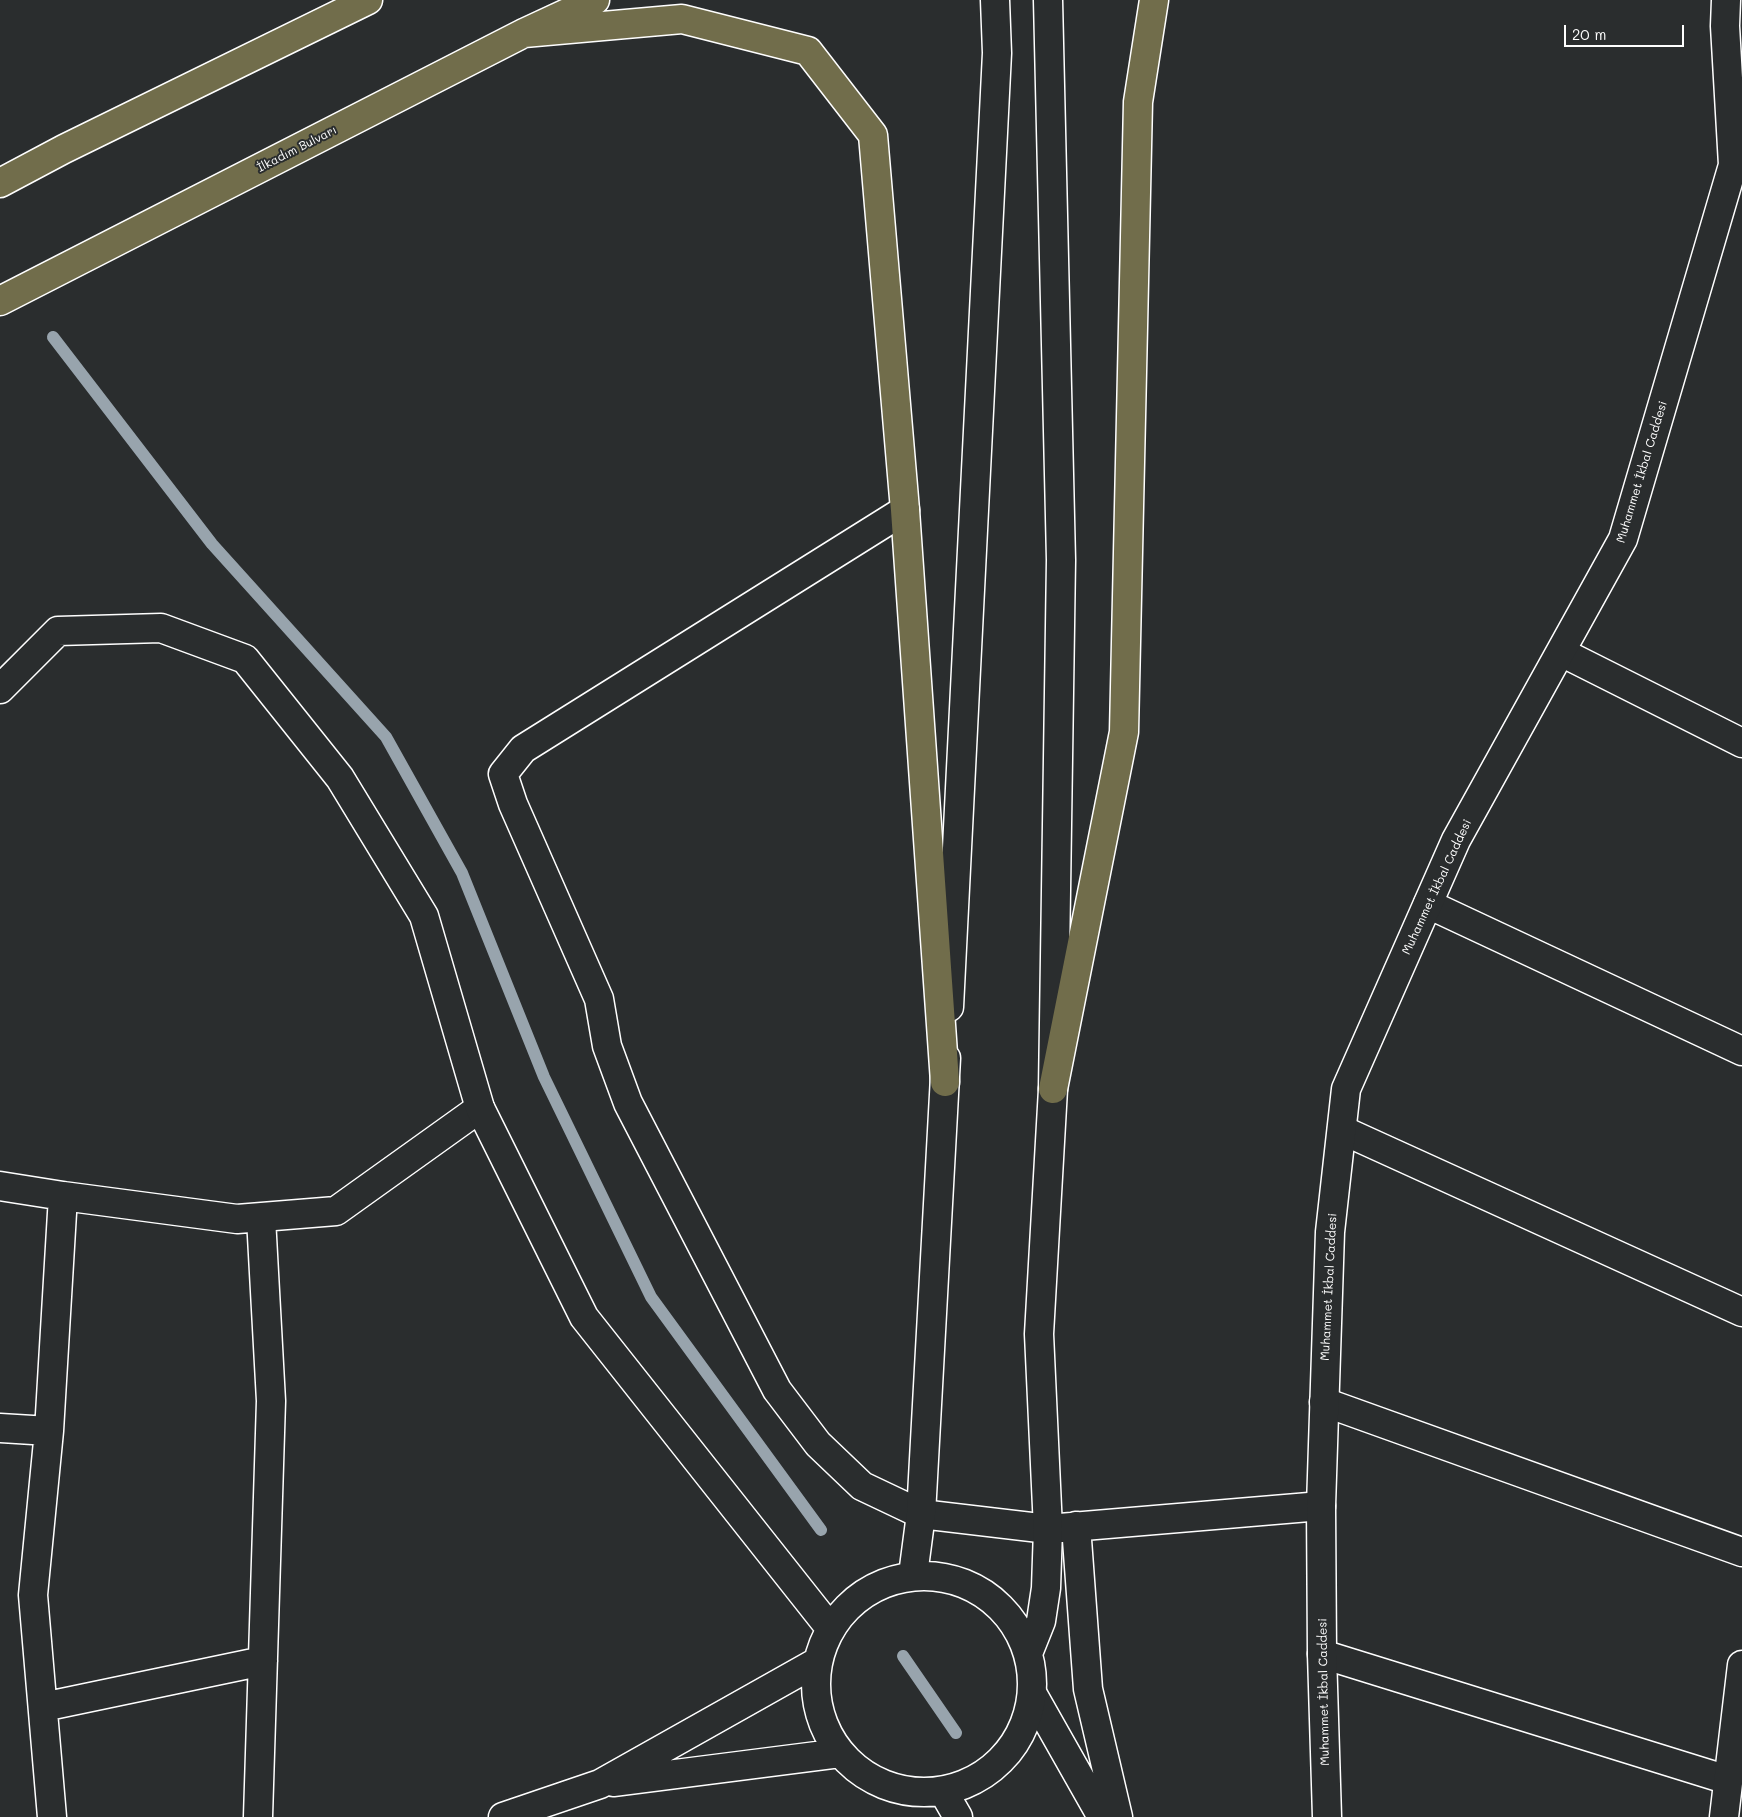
<!DOCTYPE html>
<meta charset="utf-8">
<style>
body{margin:0}
#map{position:relative;width:1742px;height:1817px;overflow:hidden;background:#2a2d2e;font-family:Mali,sans-serif}
canvas{display:block}
.scale{position:absolute;left:1564px;top:25px;width:120px;height:22px;box-sizing:border-box;border:2px solid #fff;border-top:0;padding-left:6px;font-size:15px;line-height:18px;white-space:nowrap;color:#fff;-webkit-text-stroke:4px #2a2d2e;paint-order:stroke}
</style>
<div id="map">
<canvas width="1742" height="1817"></canvas>
<div class="scale">20 m</div>
</div>
<script>
const ctx = document.querySelector('canvas').getContext('2d');
ctx.lineJoin = 'round';
const toPath = rows => new Path2D(rows.map(r => 'M' + r).join(''));
function trace(path, color, width, dash) { ctx.strokeStyle = color; ctx.lineWidth = width; ctx.lineCap = dash ? 'butt' : 'round'; ctx.setLineDash(dash || []); ctx.stroke(path); }
function label(font, color, halo, rows, align = 'center') {
  ctx.font = font + ' Mali,sans-serif'; ctx.lineWidth = 4; ctx.setLineDash([]); ctx.textBaseline = 'middle'; ctx.strokeStyle = halo; ctx.fillStyle = color; for (const [text, x, y, turn = 0] of rows) {
    ctx.save(); ctx.translate(x, y); ctx.rotate((+turn || 0) * Math.PI / 180); ctx.textAlign = isNaN(turn) ? turn : align; if (halo) ctx.strokeText(text, 0, 0); ctx.fillText(text, 0, 0); ctx.restore();
  }
}
trace(toPath([
 [53,337,212,544,386,737,462,873,544,1077,651,1297,821,1530],
 [903,1656,956,1733]
]), '#98a4ad', 12);
const street = toPath([
 [905,510,523,749,503,774,513,804,599,999,607,1046,628,1103,777,1390,818,1444,862,1486,921,1514,1048,1529,1321,1506],
 [1561,652,1742,743],
 [1428,904,1742,1051],
 [1342,1130,1742,1312],
 [0,1186,63,1196,237,1219,336,1211,480,1108],
 [1324,1402,1742,1552],
 [0,1428,49,1431],
 [1076,1526,1088,1689,1118,1817],
 [1322,1654,1728,1780],
 [1033,1695,1102,1817],
 [43,1707,263,1661],
 [52,1817,33,1595,49,1431,63,1196],
 [258,1817,271,1401,261,1218]
]);
const secondary = toPath([
 [0,689,58,631,161,628,245,659,340,778,424,916,480,1108,584,1317,830,1628],
 [949,1007,997,53,995,0],
 [913,1575,921,1514,946,1058],
 '816 1684a108 108 0 1 1 216 0a108 108 0 1 1-216 0Z',
 [1029,1651,1041,1621,1046,1588,1048,1529,1039,1334,1053,1089,1061,560,1048,0],
 [613,1782,840,1753],
 [943,1791,958,1817],
 [503,1817,600,1784,817,1662],
 [1327,1817,1322,1654,1321,1506,1330,1232,1346,1089,1456,840,1623,539,1733,165,1725,26,1726,0],
 [1724,1817,1742,1665]
]);
const primary = toPath([
 [1053,1089,1124,732,1138,102,1154,0]
]);
const highway = toPath([
 [524,33,682,19,808,51,873,135,905,510,945,1082],
 [0,183,64,149,368,0],
 [0,301,524,33,595,0]
]);
trace(street, '#fff', 31);
trace(secondary, '#fff', 31);
trace(primary, '#fff', 31);
trace(highway, '#fff', 31);
trace(street, '#2a2d2e', 28);
trace(secondary, '#2a2d2e', 28);
trace(primary, '#716d4b', 28);
trace(highway, '#716d4b', 28);
label('12px', '#fff', '#2a2d2e', [
 ["İlkadım Bulvarı",297,149,-27],
 ["Muhammet İkbal Caddesi",1642,472,-73],
 ["Muhammet İkbal Caddesi",1437,887,-65],
 ["Muhammet İkbal Caddesi",1329,1287,-87],
 ["Muhammet İkbal Caddesi",1324,1692,-91]
]);
</script>
